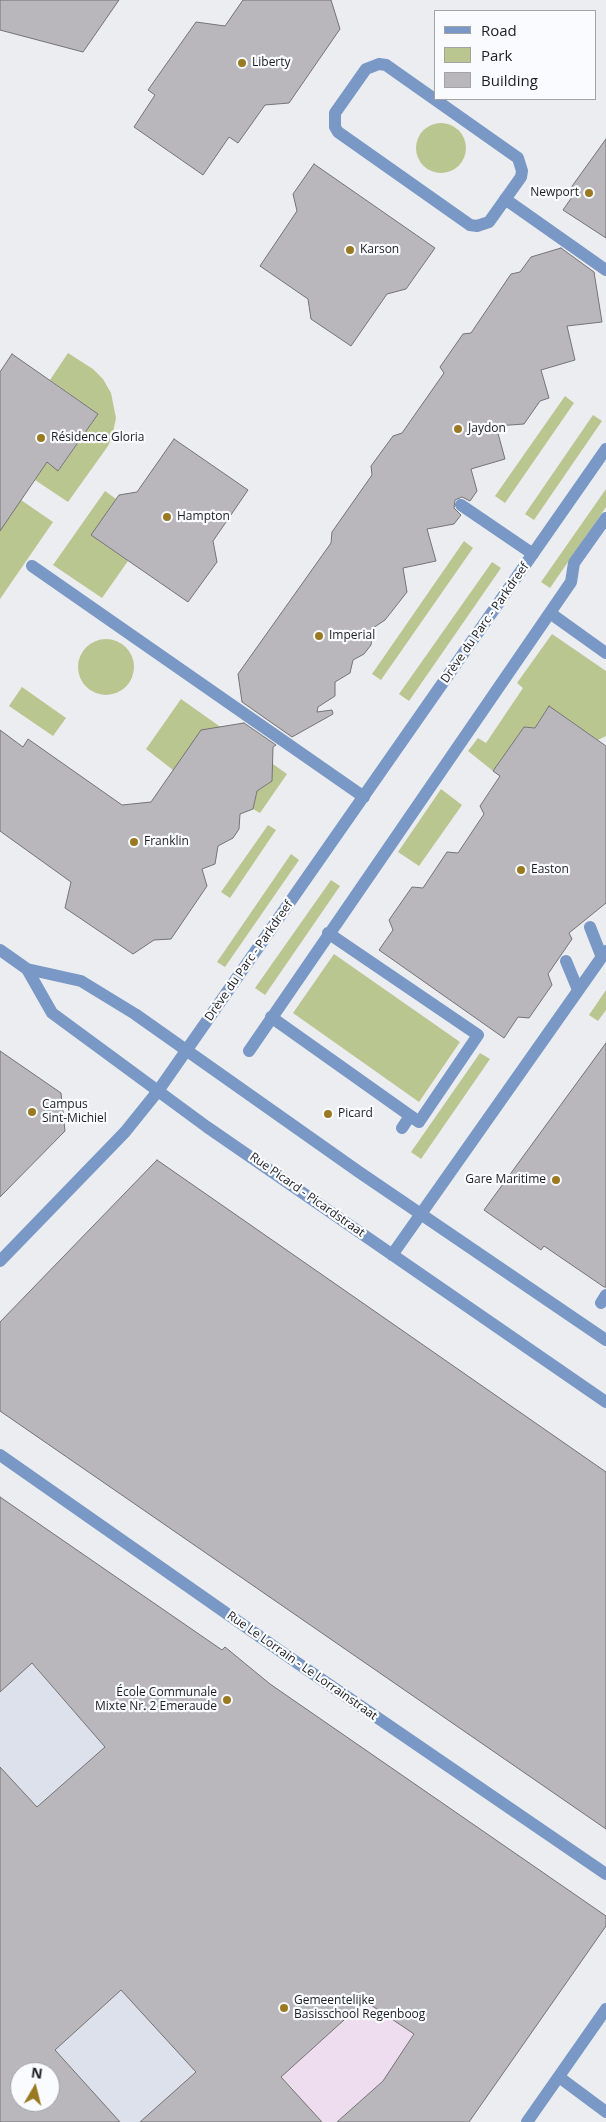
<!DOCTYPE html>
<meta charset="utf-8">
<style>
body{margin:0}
#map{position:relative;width:606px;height:2122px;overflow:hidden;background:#ebedf1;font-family:"Open Sans",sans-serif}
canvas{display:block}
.legend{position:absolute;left:434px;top:10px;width:162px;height:90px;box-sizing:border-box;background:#f9fbff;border:1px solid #a1a3a5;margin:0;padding:6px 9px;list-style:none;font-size:15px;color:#1d1e1f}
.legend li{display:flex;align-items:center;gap:10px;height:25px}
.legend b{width:25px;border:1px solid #a1a3a5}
.north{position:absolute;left:10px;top:2062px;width:50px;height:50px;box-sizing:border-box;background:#f9fbff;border:1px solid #a1a3a5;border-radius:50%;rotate:8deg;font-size:14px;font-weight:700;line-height:20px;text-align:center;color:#1d1e1f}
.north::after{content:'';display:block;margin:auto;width:18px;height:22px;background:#9a7923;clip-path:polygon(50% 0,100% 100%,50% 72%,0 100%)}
</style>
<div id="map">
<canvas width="606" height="2122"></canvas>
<ul class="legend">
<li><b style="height:6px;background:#7998c5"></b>Road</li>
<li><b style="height:14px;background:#bac690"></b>Park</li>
<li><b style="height:14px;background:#b9b7bb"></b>Building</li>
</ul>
<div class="north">N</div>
</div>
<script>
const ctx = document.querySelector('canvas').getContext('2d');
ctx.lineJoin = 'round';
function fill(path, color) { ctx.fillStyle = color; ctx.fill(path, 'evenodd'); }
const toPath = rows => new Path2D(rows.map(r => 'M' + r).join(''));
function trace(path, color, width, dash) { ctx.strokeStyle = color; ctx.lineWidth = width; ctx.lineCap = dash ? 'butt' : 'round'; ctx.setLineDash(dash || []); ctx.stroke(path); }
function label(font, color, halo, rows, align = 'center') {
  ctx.font = font + ' "Open Sans",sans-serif'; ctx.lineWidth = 4.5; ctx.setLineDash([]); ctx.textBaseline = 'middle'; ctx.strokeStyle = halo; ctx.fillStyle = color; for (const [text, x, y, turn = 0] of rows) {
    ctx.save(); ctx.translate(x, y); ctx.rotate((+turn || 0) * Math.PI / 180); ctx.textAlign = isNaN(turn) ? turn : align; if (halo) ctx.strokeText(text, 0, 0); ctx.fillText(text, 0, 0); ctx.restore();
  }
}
fill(toPath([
 [0,1628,132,1777,231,2122,119,2122,0,1990]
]), '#dce1ec');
fill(toPath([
 [234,1889,414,2034,394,2065,397,2068,337,2122,140,2122,196,2072]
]), '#eeddef');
fill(toPath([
 '416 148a25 25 0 1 1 50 0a25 25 0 1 1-50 0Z',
 [68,353,93,369,103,379,111,393,116,418,112,437,108,446,68,502,35,480,47,462,59,470,98,414,50,380],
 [565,396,574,403,505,503,495,496],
 [593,415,602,421,534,520,525,514],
 [606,489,606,507,550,588,541,582],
 [105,491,116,499,92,535,128,561,102,598,53,565],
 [21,500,53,522,0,599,0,530],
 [464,541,473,548,381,680,372,674],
 [492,562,501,568,409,701,399,694],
 [552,634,606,671,606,736,598,740,556,711,545,712,535,728,524,727,493,771,468,751,478,738,486,743,523,688,517,683],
 '78 667a28 28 0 1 1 56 0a28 28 0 1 1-56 0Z',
 [22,687,66,718,53,736,9,706],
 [181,699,287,774,260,813,253,809,257,791,272,781,272,770,213,728,173,770,146,749],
 [441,789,462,805,419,866,398,852],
 [268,825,276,830,230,898,221,892],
 [291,854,299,860,225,967,217,962],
 [331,880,340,886,265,995,255,988],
 [334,954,460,1042,419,1102,293,1013],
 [606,990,606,1010,598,1021,589,1015],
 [480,1053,490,1059,421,1159,411,1152]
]), '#bac690');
const building = toPath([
 [0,0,119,0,83,52,0,30,0,0],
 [243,0,331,0,340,29,289,103,265,105,238,143,229,137,203,175,134,127,155,95,148,90,196,22,225,26,243,0],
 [606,139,606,238,563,210,572,197,570,189,606,139],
 [314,164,435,248,406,289,387,294,351,346,311,319,308,299,260,266,297,211,293,194,314,164],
 [561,248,594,272,602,322,567,326,575,360,541,370,549,398,540,401,524,424,496,426,505,459,471,469,477,491,470,501,462,497,455,500,454,508,461,515,454,524,427,529,436,561,403,568,407,592,385,620,373,628,371,645,364,654,353,660,350,673,335,682,335,696,318,707,317,712,332,710,333,714,292,737,242,702,238,674,331,543,332,532,372,475,371,466,393,436,402,433,444,373,440,367,463,334,471,333,511,274,520,272,531,257,561,248],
 [12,354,98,414,58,471,47,462,0,531,0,372,12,354],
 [174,439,248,490,213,541,217,562,188,602,91,535,119,495,137,492,174,439],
 [549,706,606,746,606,903,569,933,572,939,548,974,552,985,529,1018,518,1017,504,1038,379,950,393,930,389,920,412,887,423,888,447,852,458,853,484,814,480,806,500,776,493,771,524,727,535,728,549,706],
 [244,723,276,745,273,747,272,781,257,791,253,809,240,814,239,829,233,838,218,846,215,864,202,869,207,886,171,939,154,940,133,954,65,908,71,882,0,831,0,730,23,747,28,739,122,805,151,802,201,730,244,723],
 [606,1043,606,1287,604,1287,544,1246,541,1250,484,1210,606,1043],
 [0,1051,61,1093,65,1131,0,1197,0,1051],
 [157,1160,606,1472,606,1829,0,1411,0,1322,157,1160],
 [0,1497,222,1650,225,1647,270,1684,606,1916,606,1926,469,2122,337,2122,383,2081,414,2034,365,2001,281,2077,322,2122,140,2122,196,2072,121,1990,55,2050,120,2122,0,2122,0,1767,37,1807,105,1747,32,1663,0,1692,0,1497],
 [20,2072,50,2072,50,2102,20,2102,20,2072]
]);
fill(building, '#b9b7bb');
trace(building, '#747376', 1);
trace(toPath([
 [379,64,386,65,518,158,522,171,521,177,489,222,477,226,470,225,338,132,335,127,335,113,366,69,379,64],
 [505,199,606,270],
 [461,505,533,554],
 [32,566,364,797],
 [550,613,606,653],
 [590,927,601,955],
 [0,950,27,969,81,981,135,1014,359,1172,606,1340],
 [566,961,578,990],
 [27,969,52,1013,207,1127,606,1402],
 [271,1017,419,1122,478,1035,328,933],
 [249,1051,571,582,574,563,606,518],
 [402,1128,410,1116],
 [392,1255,606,951],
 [0,1261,125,1132,158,1091,606,449],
 [601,1303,606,1295],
 [0,1455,296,1662,606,1874],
 [559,2077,606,2112],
 [527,2122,606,2009]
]), '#7998c5', 12);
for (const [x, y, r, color] of [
 [242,63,5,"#9a7923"],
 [589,193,5,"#9a7923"],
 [350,250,5,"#9a7923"],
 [458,429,5,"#9a7923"],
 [41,438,5,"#9a7923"],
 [167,517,5,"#9a7923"],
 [319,636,5,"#9a7923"],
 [134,842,5,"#9a7923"],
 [521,870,5,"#9a7923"],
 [32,1112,5,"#9a7923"],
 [328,1114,5,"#9a7923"],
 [556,1180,5,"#9a7923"],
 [227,1700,5,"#9a7923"],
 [284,2008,5,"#9a7923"]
]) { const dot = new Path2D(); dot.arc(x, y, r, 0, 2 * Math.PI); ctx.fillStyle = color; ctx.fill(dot); trace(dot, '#f9fbff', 2); }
label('12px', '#1d1e1f', '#f9fbff', [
 ["Liberty",252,63],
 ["Newport",579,193,"right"],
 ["Karson",360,250],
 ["Jaydon",468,429],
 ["Résidence Gloria",51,438],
 ["Hampton",177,517],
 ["Imperial",329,636],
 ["Franklin",144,842],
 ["Easton",531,870],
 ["Campus",42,1105],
 ["Sint-Michiel",42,1119],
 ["Picard",338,1114],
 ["Gare Maritime",546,1180,"right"],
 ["École Communale",217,1693,"right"],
 ["Mixte Nr. 2 Emeraude",217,1707,"right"],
 ["Gemeentelijke",294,2001],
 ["Basisschool Regenboog",294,2015]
], 'left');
label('12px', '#1d1e1f', '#f9fbff', [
 ["Drève du Parc - Parkdreef",485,623,-55],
 ["Drève du Parc - Parkdreef",249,961,-55],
 ["Rue Picard - Picardstraat",307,1195,35],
 ["Rue Le Lorrain - Le Lorrainstraat",302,1666,35]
]);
</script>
